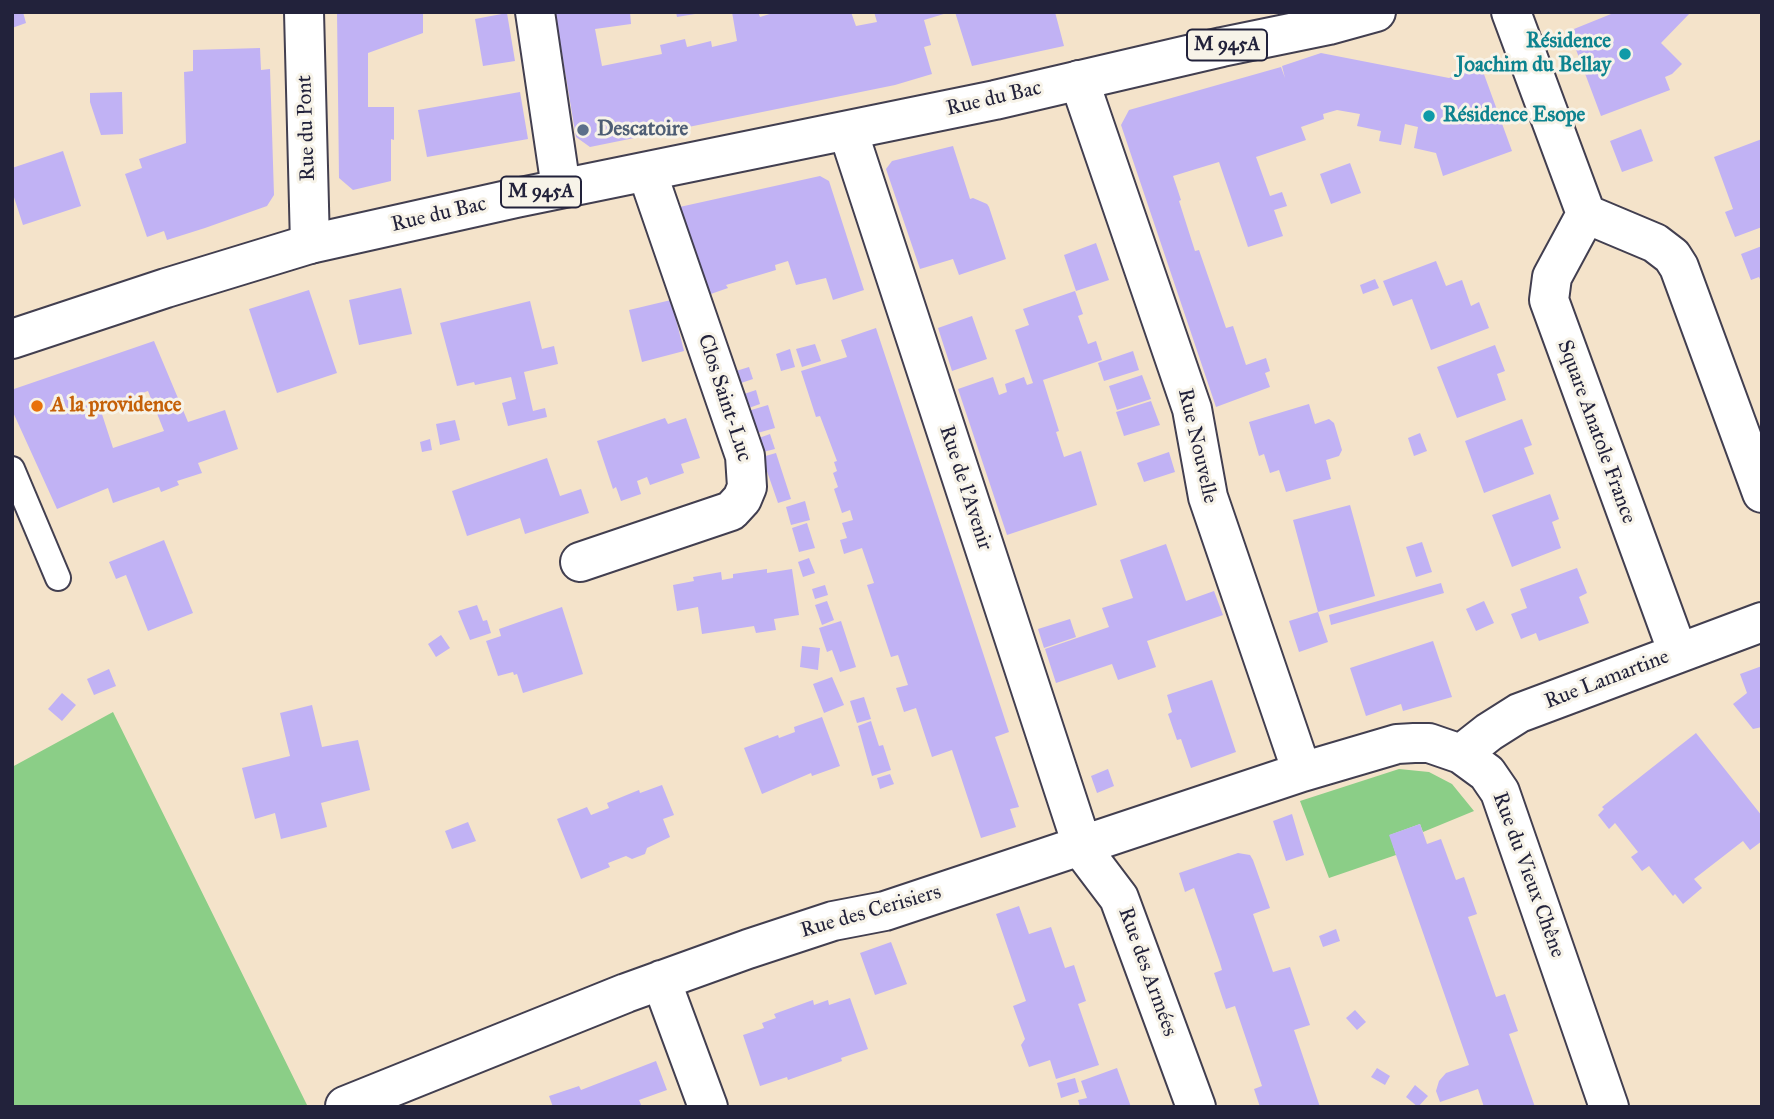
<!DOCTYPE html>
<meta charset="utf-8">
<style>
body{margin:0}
#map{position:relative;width:1774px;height:1119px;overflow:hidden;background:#f4e3ca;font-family:"IM FELL Great Primer",serif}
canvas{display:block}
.frame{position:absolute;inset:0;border:14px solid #22223b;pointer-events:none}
</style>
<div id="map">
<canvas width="1774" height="1119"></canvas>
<div class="frame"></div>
</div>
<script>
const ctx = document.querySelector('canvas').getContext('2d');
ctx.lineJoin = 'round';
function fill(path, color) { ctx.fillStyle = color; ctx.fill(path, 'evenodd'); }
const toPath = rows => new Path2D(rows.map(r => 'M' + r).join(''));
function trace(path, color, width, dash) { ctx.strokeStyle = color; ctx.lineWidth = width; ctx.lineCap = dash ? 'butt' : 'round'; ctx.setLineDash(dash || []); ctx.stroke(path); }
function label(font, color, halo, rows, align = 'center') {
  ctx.font = font + ' "IM FELL Great Primer",serif'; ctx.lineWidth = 6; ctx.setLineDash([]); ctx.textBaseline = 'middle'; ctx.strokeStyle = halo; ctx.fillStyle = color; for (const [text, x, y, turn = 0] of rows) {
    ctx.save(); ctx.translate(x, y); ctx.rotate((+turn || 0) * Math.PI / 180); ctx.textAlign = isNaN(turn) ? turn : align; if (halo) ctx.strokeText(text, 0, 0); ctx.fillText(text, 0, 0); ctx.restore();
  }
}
fill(toPath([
 [113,712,308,1107,12,1107,12,767],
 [1399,769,1429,772,1452,784,1474,811,1423,832,1420,824,1390,835,1396,855,1329,878,1300,801]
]), '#8bce87');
fill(toPath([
 [12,12,23,12,26,23,12,28],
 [337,12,423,12,423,33,368,53,368,107,394,107,394,140,391,139,391,181,353,190,339,178],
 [555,12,630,12,631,24,595,29,602,66,662,54,660,45,685,39,687,47,711,41,712,47,737,41,732,12,758,12,760,17,776,12,851,12,856,26,877,22,874,12,947,13,924,20,931,45,924,47,932,74,895,85,590,147,576,137],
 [676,12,695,12,695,14,677,17],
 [955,12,1055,12,1064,46,972,66],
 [1616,12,1691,12,1661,43,1682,64,1672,74,1665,77,1670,90,1601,116,1569,31],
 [507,13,515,61,483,66,475,19],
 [260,48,261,70,270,69,274,195,267,206,205,228,167,240,164,231,147,237,125,174,142,168,139,159,186,143,184,72,193,71,193,50],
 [1321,53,1449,78,1481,66,1512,151,1443,176,1436,153,1414,148,1418,127,1405,124,1401,145,1379,141,1381,131,1357,126,1360,114,1337,110,1323,114,1324,119,1301,127,1306,140,1256,157,1270,196,1282,192,1287,206,1274,210,1283,236,1248,247,1219,162,1173,176,1181,200,1179,201,1195,251,1199,250,1226,328,1233,326,1246,365,1266,358,1270,371,1265,373,1270,387,1216,407,1121,125,1129,110,1281,67,1285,78,1282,66],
 [122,92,123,134,101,135,90,102,90,93],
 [520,92,528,139,427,157,418,110],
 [1641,129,1653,161,1622,172,1610,141],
 [1762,139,1762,227,1735,237,1725,212,1733,209,1714,157],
 [953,146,970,199,973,198,987,204,989,207,1006,259,959,275,953,259,920,269,886,169,892,161],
 [63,151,81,206,23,225,12,191,12,168],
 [1350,163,1361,193,1331,204,1320,174],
 [820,176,829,181,864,290,833,300,826,278,796,285,788,261,775,265,776,270,726,285,728,288,705,296,675,208],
 [1096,243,1109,280,1076,291,1064,255],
 [1762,246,1762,284,1759,277,1751,280,1741,254],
 [1436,261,1446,286,1462,280,1471,306,1479,302,1489,328,1431,350,1412,299,1393,306,1383,281],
 [1375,279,1379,288,1363,294,1360,285],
 [401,288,412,334,359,345,349,300],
 [309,290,337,373,277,393,249,309],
 [1075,291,1083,314,1078,316,1088,344,1096,341,1102,360,1043,380,1059,431,1056,432,1064,457,1081,451,1097,505,1007,535,958,389,993,377,999,395,1007,392,1005,384,1024,377,1027,385,1033,383,1015,330,1029,325,1023,309],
 [671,300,684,351,642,362,629,310],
 [530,301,542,349,554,346,558,364,524,372,533,411,545,408,547,417,508,426,502,403,516,399,511,377,475,385,474,382,457,386,440,323],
 [972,316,987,359,952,371,938,328],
 [876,328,1009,732,995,737,1019,807,1010,809,1016,827,981,838,952,750,932,757,916,708,904,712,896,688,908,685,898,655,891,657,867,585,874,583,862,548,844,554,840,540,847,538,842,523,853,520,850,510,842,513,834,489,838,487,833,473,837,471,834,462,837,461,820,416,816,417,801,371,847,357,841,340],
 [154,341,188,422,225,410,238,449,198,463,202,473,177,481,179,485,161,492,159,487,113,503,108,488,57,509,12,410,14,389],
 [148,391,164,431,113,448,100,408],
 [815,344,821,361,802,367,796,349],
 [1495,345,1505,371,1497,374,1506,400,1457,418,1437,367],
 [790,349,795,367,781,371,776,354],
 [1133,351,1139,370,1104,381,1098,363],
 [749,367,753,379,741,383,736,371],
 [1142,375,1151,399,1117,410,1109,386],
 [756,390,760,404,746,409,741,395],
 [1151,401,1160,425,1124,436,1116,412],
 [1309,404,1315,424,1329,419,1334,423,1342,450,1339,456,1326,460,1331,479,1286,492,1279,470,1270,473,1264,454,1259,456,1249,422],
 [768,405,775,428,754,434,748,411],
 [665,418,668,424,686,418,700,458,681,464,684,473,650,485,647,477,637,481,641,494,621,501,616,487,613,489,597,441],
 [1522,419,1532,445,1524,448,1534,474,1484,493,1465,441],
 [455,420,460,440,440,445,436,424],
 [1420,433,1427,451,1414,456,1408,438],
 [770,434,775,449,763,452,759,438],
 [430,439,432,450,422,452,420,442],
 [1169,452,1175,472,1144,482,1137,463],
 [776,453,791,499,778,503,762,457],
 [547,458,560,496,581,489,589,513,525,534,520,518,467,536,452,491],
 [1550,494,1559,519,1552,522,1561,548,1512,567,1492,515],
 [805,501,810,520,791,525,786,507],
 [1350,505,1375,596,1318,612,1293,520],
 [807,523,815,548,799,552,792,528],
 [164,540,193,613,148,631,126,575,116,579,109,562],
 [1422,542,1432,572,1416,577,1406,547],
 [1166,544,1186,601,1214,591,1223,615,1147,641,1156,667,1118,680,1112,664,1056,683,1045,649,1109,627,1102,608,1133,598,1120,560],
 [809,558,815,573,803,577,798,562],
 [1577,568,1587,593,1579,597,1589,623,1539,641,1536,633,1521,639,1511,614,1527,608,1520,589],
 [767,569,767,573,792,569,799,615,774,619,776,630,756,633,754,626,702,634,698,607,677,611,673,585,694,581,693,577,721,572,722,580,733,578,733,574],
 [1441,583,1444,593,1331,625,1329,615],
 [825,585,828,595,815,599,812,589],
 [827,601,834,620,822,625,815,605],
 [1484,601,1494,623,1476,631,1466,609],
 [477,605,483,621,487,620,491,633,470,640,458,611],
 [562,607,583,674,523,693,517,674,514,675,513,672,498,676,486,641,501,636,499,629],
 [1318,612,1328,642,1299,652,1289,621],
 [1070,619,1076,637,1044,648,1038,629],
 [841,621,856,667,840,672,832,650,827,652,819,628],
 [441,635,450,648,436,657,428,644],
 [1433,641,1452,697,1403,711,1401,704,1366,716,1350,668],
 [802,646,820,648,818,670,800,667],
 [1762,666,1762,727,1753,729,1733,704,1747,693,1740,674],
 [109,669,116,686,94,695,87,679],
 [832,677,844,705,824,713,813,684],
 [1212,680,1236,752,1191,768,1181,739,1177,740,1168,714,1172,712,1167,695],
 [62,693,76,705,62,721,48,709],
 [864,697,871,719,857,723,850,701],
 [312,705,322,747,358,740,370,790,321,803,327,827,281,839,275,813,255,819,242,768,290,756,280,713],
 [822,717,840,766,812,776,811,773,762,794,744,748,778,735,779,738,795,732,794,727],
 [871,721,879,746,883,745,891,770,872,776,858,726],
 [1696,733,1762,816,1762,841,1750,850,1743,841,1694,879,1702,888,1683,904,1675,894,1673,896,1649,866,1642,871,1631,857,1638,852,1615,823,1609,829,1598,815,1604,809,1602,807],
 [1108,769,1114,786,1097,793,1091,776],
 [890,774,894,784,880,789,877,778],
 [662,785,674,815,663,819,670,837,647,848,645,854,632,859,626,856,608,863,610,867,581,879,557,819,587,807,591,815,609,808,607,803,639,790,640,793],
 [1292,814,1304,855,1286,861,1273,821],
 [468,822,476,841,452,849,445,831],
 [1420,824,1427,844,1441,839,1456,880,1464,877,1477,914,1468,917,1496,997,1505,994,1518,1031,1509,1034,1535,1107,1484,1107,1478,1089,1440,1102,1436,1091,1439,1081,1446,1073,1469,1065,1389,835],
 [1238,853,1250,855,1253,860,1270,908,1253,914,1273,972,1290,967,1310,1025,1294,1030,1320,1107,1260,1107,1254,1089,1262,1086,1235,1006,1226,1009,1214,973,1222,970,1220,963,1194,888,1185,892,1179,873],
 [1019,906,1029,934,1051,927,1065,968,1074,965,1086,1001,1078,1004,1099,1065,1056,1079,1050,1060,1029,1067,1021,1045,1025,1039,1013,1006,1026,1001,996,914],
 [1336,929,1340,941,1323,947,1319,936],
 [891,942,907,984,875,995,860,953],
 [850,998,868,1049,841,1058,842,1061,788,1080,787,1077,760,1086,743,1035,764,1028,762,1023,776,1018,774,1014,813,1000,814,1005,828,1000,829,1005],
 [1355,1010,1366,1022,1357,1030,1346,1018],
 [656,1061,667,1090,639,1100,642,1107,553,1107,549,1096,579,1086,581,1090],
 [1117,1068,1131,1107,1080,1107,1078,1100,1087,1098,1081,1081],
 [1377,1068,1390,1076,1385,1085,1371,1077],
 [1075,1078,1079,1092,1061,1098,1057,1083],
 [1415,1085,1428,1096,1418,1107,1406,1097]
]), '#c1b2f4');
const service = toPath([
 [12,469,58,578]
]);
const minor = toPath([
 [304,12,310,244],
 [535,12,561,188],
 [1511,12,1586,214,1655,243,1672,256,1679,267,1762,493],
 [1079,80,1192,409,1208,497,1302,772],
 [848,131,1082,845,1088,857,1119,898,1196,1107],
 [1586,214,1552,277,1549,300,1678,653],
 [580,562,731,511,742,499,747,487,745,456,647,172],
 [1461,754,1489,732,1519,713,1762,622],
 [661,980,708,1107],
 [345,1106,626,993,748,949,833,921,885,911,1302,772,1397,744,1414,743,1429,743,1461,754,1487,773,1500,792,1609,1107]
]);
const primary = toPath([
 [12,339,166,288,310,244,516,198,995,100,1222,47,1329,25,1376,12]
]);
trace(service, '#423f50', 28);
trace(minor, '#423f50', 42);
trace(primary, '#423f50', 42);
trace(service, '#fff', 24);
trace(minor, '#fff', 38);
trace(primary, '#fff', 38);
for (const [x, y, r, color] of [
 [1625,54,7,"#0f9aa8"],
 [1429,116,7,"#0f9aa8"],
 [583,130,7,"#5c6f8a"],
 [37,406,7,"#e8710a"]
]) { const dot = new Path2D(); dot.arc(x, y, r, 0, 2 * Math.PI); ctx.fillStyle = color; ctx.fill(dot); trace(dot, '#f7f3e8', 2.5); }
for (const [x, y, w] of [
 [1227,45,80],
 [541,192,80]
]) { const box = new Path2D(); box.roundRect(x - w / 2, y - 15.5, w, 31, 5); ctx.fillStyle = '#f7f3e8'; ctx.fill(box); trace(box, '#22223b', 2); }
label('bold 19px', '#22223b', null, [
 ["M 945A",1227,45],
 ["M 945A",541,192]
]);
label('bold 21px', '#0d838f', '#f7f3e8', [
 ["Résidence",1611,42],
 ["Joachim du Bellay",1611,66],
 ["Résidence Esope",1443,116,"left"]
], 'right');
label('21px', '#22223b', '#f7f3e8', [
 ["Rue du Bac",994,99,-13],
 ["Rue du Pont",307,128,-92],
 ["Rue du Bac",439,215,-13],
 ["Clos Saint-Luc",724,398,72],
 ["Square Anatole France",1596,432,70],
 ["Rue Nouvelle",1197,446,77],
 ["Rue de l'Avenir",965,488,72],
 ["Rue Lamartine",1607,680,-21],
 ["Rue du Vieux Chêne",1528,875,70],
 ["Rue des Cerisiers",871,912,-16],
 ["Rue des Armées",1147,972,70]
]);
label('bold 21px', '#4e5e75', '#f7f3e8', [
 ["Descatoire",597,130]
], 'left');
label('bold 21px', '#c56008', '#f7f3e8', [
 ["A la providence",51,406]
], 'left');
</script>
